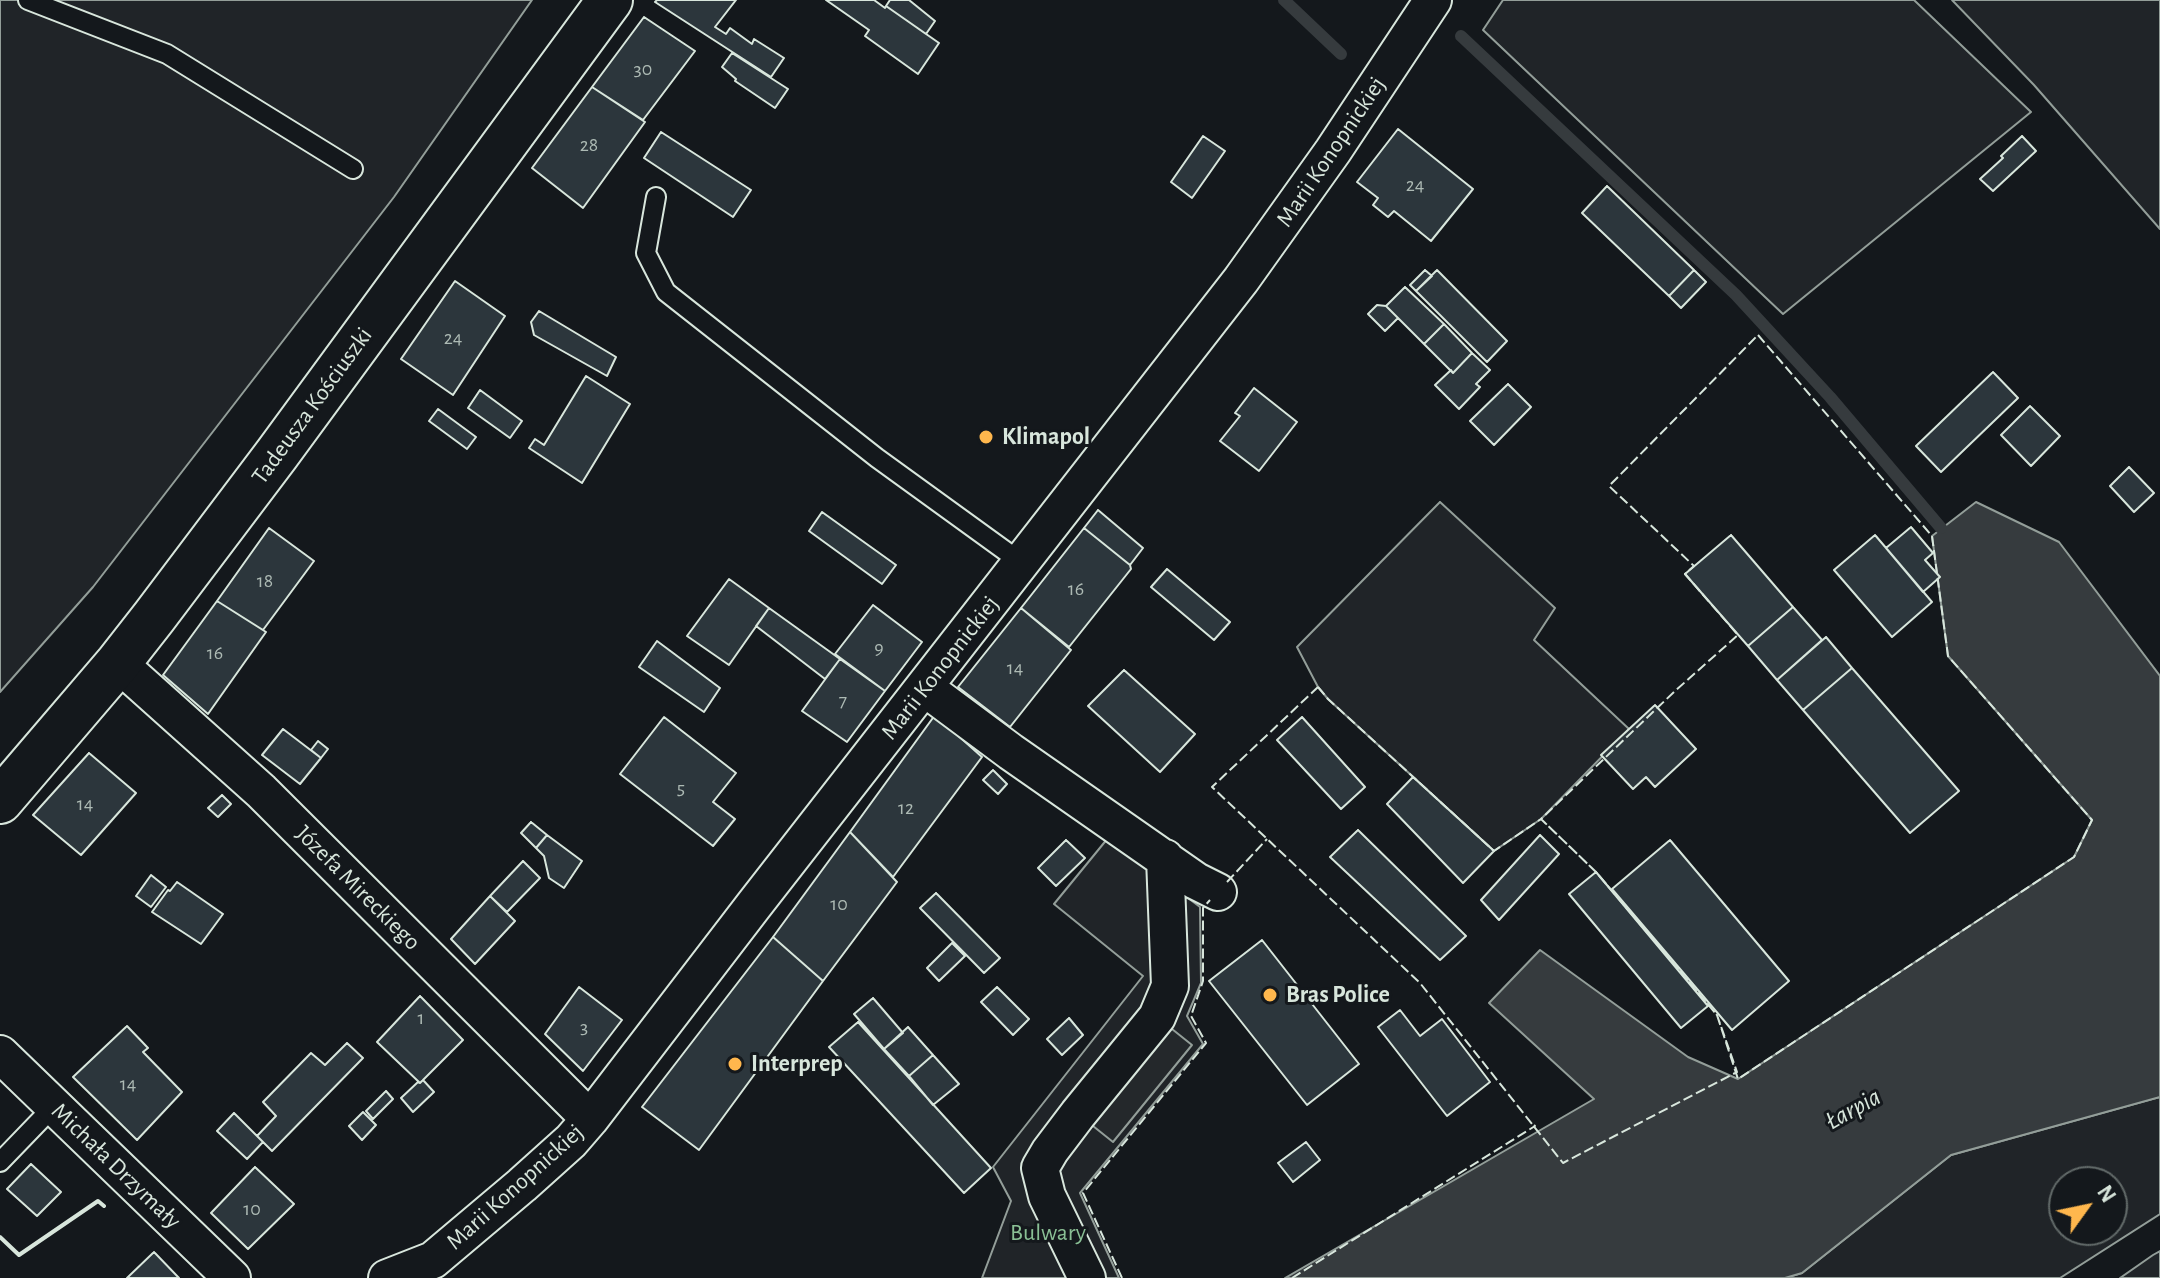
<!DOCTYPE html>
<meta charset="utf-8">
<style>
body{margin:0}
#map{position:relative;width:2160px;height:1278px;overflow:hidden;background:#14181c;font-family:"Alegreya Sans",sans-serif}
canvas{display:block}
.north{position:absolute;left:2048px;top:1166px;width:80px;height:80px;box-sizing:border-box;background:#14181c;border:2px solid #626a69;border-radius:50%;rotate:57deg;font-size:22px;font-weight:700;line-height:32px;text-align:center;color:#d8e6dc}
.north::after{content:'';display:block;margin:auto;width:28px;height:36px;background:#ffb74d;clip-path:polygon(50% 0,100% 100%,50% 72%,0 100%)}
</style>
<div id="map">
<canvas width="2160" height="1278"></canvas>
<div class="north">N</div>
</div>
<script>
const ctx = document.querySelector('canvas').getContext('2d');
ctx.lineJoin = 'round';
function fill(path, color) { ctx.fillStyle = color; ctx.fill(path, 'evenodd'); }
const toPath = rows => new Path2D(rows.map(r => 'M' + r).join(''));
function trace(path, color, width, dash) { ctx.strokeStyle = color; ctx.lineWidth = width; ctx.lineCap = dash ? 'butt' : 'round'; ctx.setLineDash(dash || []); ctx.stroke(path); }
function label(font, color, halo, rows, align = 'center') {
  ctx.font = font + ' "Alegreya Sans",sans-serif'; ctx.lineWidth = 6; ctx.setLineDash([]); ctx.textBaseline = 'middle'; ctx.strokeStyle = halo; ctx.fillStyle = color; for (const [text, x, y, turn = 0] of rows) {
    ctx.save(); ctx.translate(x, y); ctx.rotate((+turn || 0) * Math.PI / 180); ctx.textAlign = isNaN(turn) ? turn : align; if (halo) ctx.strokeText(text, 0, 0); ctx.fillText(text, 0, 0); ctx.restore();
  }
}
const green = toPath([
 [0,0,532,0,394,197,93,587,0,692,0,0],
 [1503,0,1914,0,2031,112,1783,314,1483,30,1503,0],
 [1952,0,2160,0,2160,229,2034,85,1952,0],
 [1440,502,1555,608,1534,640,1629,729,1541,819,1494,851,1328,699,1318,687,1297,647,1440,502],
 [1108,838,1200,907,1201,983,1187,1016,1203,1044,1080,1193,1119,1278,982,1278,1011,1201,993,1167,1143,976,1054,904,1108,838],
 [2160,1097,2160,1214,2060,1278,1785,1278,1802,1273,1951,1155,2160,1097],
 [2064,1182,2112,1182,2112,1230,2064,1230,2064,1182],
 [2160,1251,2160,1278,2120,1278,2153,1255,2160,1251]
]);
fill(green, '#202428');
trace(green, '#939e99', 2);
const parking = toPath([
 [1157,1017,1192,1045,1113,1142,1078,1114,1157,1017]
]);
fill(parking, '#24282b');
trace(parking, '#939e99', 2);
const water = toPath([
 [1976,502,2059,542,2160,676,2160,1097,1951,1155,1802,1273,1785,1278,1285,1278,1594,1099,1489,1003,1540,950,1688,1057,1738,1079,2074,857,2092,820,1948,656,1932,536,1976,502]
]);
fill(water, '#363b3e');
trace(water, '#939e99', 2);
trace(toPath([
 [1284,0,1341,54],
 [1461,36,1736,295,1830,397,1941,528]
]), '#363b3e', 12);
const building = toPath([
 [657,0,736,0,715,27,726,34,730,28,752,44,754,39,784,58,771,77,655,2,657,0],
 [826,0,874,0,885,8,886,6,939,43,918,74,865,36,869,30,826,0],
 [890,0,909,0,935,21,926,34,886,6,890,0],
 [644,17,695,51,643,120,592,87,644,17],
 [732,53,788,89,775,108,735,81,736,79,722,67,732,53],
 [592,87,645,122,583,208,532,168,592,87],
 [1398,129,1473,189,1431,241,1394,211,1388,217,1373,205,1378,198,1357,182,1398,129],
 [661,132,751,190,733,217,644,158,661,132],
 [1203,136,1225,151,1192,198,1171,182,1203,136],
 [2022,136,2036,151,1993,191,1980,179,2003,158,2001,156,2022,136],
 [1607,186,1694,270,1669,296,1582,213,1607,186],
 [1425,270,1432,276,1416,291,1410,285,1425,270],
 [1437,270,1507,341,1487,362,1416,291,1437,270],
 [1694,270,1706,282,1681,308,1669,296,1694,270],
 [455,281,505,316,453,395,401,359,455,281],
 [1405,287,1444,324,1424,344,1386,306,1405,287],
 [1377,305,1386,306,1398,318,1385,331,1368,314,1377,305],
 [539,311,616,357,607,376,534,335,531,322,539,311],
 [1444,324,1472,353,1453,373,1424,344,1444,324],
 [1472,353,1490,370,1476,384,1480,387,1459,409,1435,385,1451,370,1453,373,1472,353],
 [1993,372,2018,398,1941,472,1916,446,1993,372],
 [586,376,630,404,582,483,529,448,535,439,544,445,586,376],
 [1508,384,1531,407,1494,445,1470,421,1508,384],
 [1254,388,1297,422,1259,471,1220,441,1240,416,1235,413,1254,388],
 [480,390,522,421,510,438,468,408,480,390],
 [2030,406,2060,436,2031,466,2001,435,2030,406],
 [438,409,476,437,467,449,429,421,438,409],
 [2129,467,2154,493,2134,512,2110,486,2129,467],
 [1098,510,1143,548,1130,565,1084,528,1098,510],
 [822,512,896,565,882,584,809,531,822,512],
 [1911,527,1933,553,1925,560,1940,577,1923,592,1886,548,1911,527],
 [269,528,314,561,263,630,217,601,269,528],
 [1084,528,1130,565,1131,569,1069,647,1021,608,1084,528],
 [1731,535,1793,607,1748,646,1685,574,1731,535],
 [1875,535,1932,602,1892,637,1834,570,1875,535],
 [1167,569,1230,622,1214,640,1151,587,1167,569],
 [729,579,769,608,729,665,687,636,729,579],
 [217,601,266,632,208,714,163,675,217,601],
 [873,605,922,642,885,691,835,654,873,605],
 [1793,607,1822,640,1777,680,1748,646,1793,607],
 [769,608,840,659,825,679,756,626,769,608],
 [1021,608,1071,650,1010,727,958,687,1021,608],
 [1826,637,1852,668,1803,710,1777,680,1826,637],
 [657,641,720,688,704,712,639,667,657,641],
 [840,659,885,691,847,742,802,711,840,659],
 [1852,668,1959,791,1910,833,1803,710,1852,668],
 [1124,670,1195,734,1160,772,1088,706,1124,670],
 [1655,705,1696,749,1655,787,1646,777,1633,789,1601,755,1655,705],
 [935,715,982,757,893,877,850,832,935,715],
 [664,717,736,773,713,802,735,819,713,846,620,774,664,717],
 [1302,717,1365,787,1341,809,1277,740,1302,717],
 [283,729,321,758,300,784,262,755,283,729],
 [318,741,328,749,321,758,311,750,318,741],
 [89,753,136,793,81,855,33,815,89,753],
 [993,770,1007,784,998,794,983,780,993,770],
 [1413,777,1494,851,1463,883,1387,804,1413,777],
 [222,795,231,804,218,817,208,808,222,795],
 [531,822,547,835,536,848,521,833,531,822],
 [1358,830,1466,936,1440,960,1330,857,1358,830],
 [850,832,897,882,823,981,773,937,850,832],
 [547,835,582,861,564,888,549,878,544,856,536,848,547,835],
 [1540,835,1559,854,1499,920,1481,900,1540,835],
 [1066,840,1085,858,1056,886,1038,868,1066,840],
 [1670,840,1789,981,1732,1030,1612,889,1670,840],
 [523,861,540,878,507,912,490,896,523,861],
 [1596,872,1708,1006,1681,1028,1569,894,1596,872],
 [151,875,166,887,151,907,136,896,151,875],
 [177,882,223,914,201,944,152,912,168,890,170,891,177,882],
 [936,893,1000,958,984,973,920,908,936,893],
 [490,896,515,921,475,964,451,939,490,896],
 [773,937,823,981,699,1150,642,1107,773,937],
 [1262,940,1359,1064,1307,1105,1209,981,1262,940],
 [952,943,965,956,939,981,927,968,952,943],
 [579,987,622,1020,583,1071,545,1034,579,987],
 [997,987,1029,1019,1013,1035,981,1002,997,987],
 [420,996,463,1040,420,1083,377,1042,420,996],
 [873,998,903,1033,884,1049,854,1014,873,998],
 [1400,1010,1420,1036,1442,1019,1490,1082,1447,1116,1378,1027,1400,1010],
 [1069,1018,1083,1035,1062,1055,1047,1039,1069,1018],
 [858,1022,991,1168,964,1193,829,1047,858,1022],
 [127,1026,148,1048,143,1052,182,1092,137,1140,73,1077,127,1026],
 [908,1027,933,1055,909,1076,884,1049,908,1027],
 [347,1043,363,1058,272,1151,257,1136,276,1116,263,1102,311,1053,325,1065,347,1043],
 [933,1055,959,1084,933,1105,909,1076,933,1055],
 [423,1080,434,1092,413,1112,401,1098,418,1082,420,1083,423,1080],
 [386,1091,393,1099,373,1119,366,1111,386,1091],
 [363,1112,376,1125,362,1140,349,1126,363,1112],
 [234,1113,263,1142,247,1159,217,1131,234,1113],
 [1306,1142,1320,1160,1293,1182,1278,1163,1306,1142],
 [31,1164,61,1192,37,1216,7,1189,31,1164],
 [255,1167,294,1204,248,1249,211,1213,255,1167],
 [154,1252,179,1278,127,1278,154,1252]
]);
fill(building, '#2c363c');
trace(building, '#d8e6dc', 2);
const lane = toPath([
 [28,0,167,54,353,169],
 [656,197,646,253,666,292,877,458,1022,563],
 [0,1162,55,1105]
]);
const street = toPath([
 [118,663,261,791,590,1119],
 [925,688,1011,752,1196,881,1218,892],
 [0,1054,232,1278],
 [387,1278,433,1260,522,1185,571,1141,590,1119,754,905,1241,280,1333,151,1433,0],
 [1087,1278,1047,1196,1040,1168,1050,1151,1078,1114,1157,1017,1170,986,1165,858]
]);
const secondary = toPath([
 [0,801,118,663,154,617,277,454,610,0]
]);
trace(lane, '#d8e6dc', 22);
trace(street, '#d8e6dc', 40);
trace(secondary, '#d8e6dc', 48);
trace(lane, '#14181c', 18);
trace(street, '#14181c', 36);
trace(secondary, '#14181c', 44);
trace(toPath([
 [1758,335,1932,536,1948,656,2092,820,2074,857,1738,1079,1717,1015,1596,872,1541,819,1675,691,1738,635,1685,574,1694,566,1609,486,1758,335],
 [1318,687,1328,699,1494,851,1541,819,1596,872,1717,1015,1737,1072,1563,1163,1420,983,1212,787,1318,687],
 [1227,882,1267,839],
 [1122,1278,1083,1193,1206,1043,1191,1016,1203,981,1203,908,1210,900],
 [1292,1278,1535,1126,1534,1125]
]), '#d8e6dc', 2, [10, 4]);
trace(toPath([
 [0,1237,19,1255,98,1201,104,1206]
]), '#d8e6dc', 4);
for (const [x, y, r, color] of [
 [986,437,8,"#ffb74d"],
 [1270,995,8,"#ffb74d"],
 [735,1064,8,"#ffb74d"]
]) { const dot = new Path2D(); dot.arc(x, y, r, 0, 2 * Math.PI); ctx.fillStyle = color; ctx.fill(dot); trace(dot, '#14181c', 3); }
label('20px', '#adbab4', null, [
 ["30",643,69],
 ["28",589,145],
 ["24",1415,185],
 ["24",453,338],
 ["18",265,581],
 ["16",1076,589],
 ["9",879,648],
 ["16",215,653],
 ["14",1015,668],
 ["7",843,701],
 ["5",681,788],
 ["14",85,804],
 ["12",906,808],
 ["10",839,904],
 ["1",421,1018],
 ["3",584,1027],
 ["14",128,1084],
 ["10",252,1209]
]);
label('24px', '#d8e6dc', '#14181c', [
 ["Marii Konopnickiej",1331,152,-56],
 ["Tadeusza Kościuszki",312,406,-54],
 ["Marii Konopnickiej",940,668,-52],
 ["Józefa Mireckiego",358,888,45],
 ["Michała Drzymały",116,1166,44],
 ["Marii Konopnickiej",515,1187,-42]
]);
label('bold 24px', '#d8e6dc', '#14181c', [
 ["Klimapol",1002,437],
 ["Bras Police",1286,995],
 ["Interprep",751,1064]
], 'left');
label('24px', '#8ac095', '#14181c', [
 ["Bulwary",1048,1233]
]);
label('italic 26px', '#d8e6dc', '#14181c', [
 ["Łarpia",1853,1109,-29]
]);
</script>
